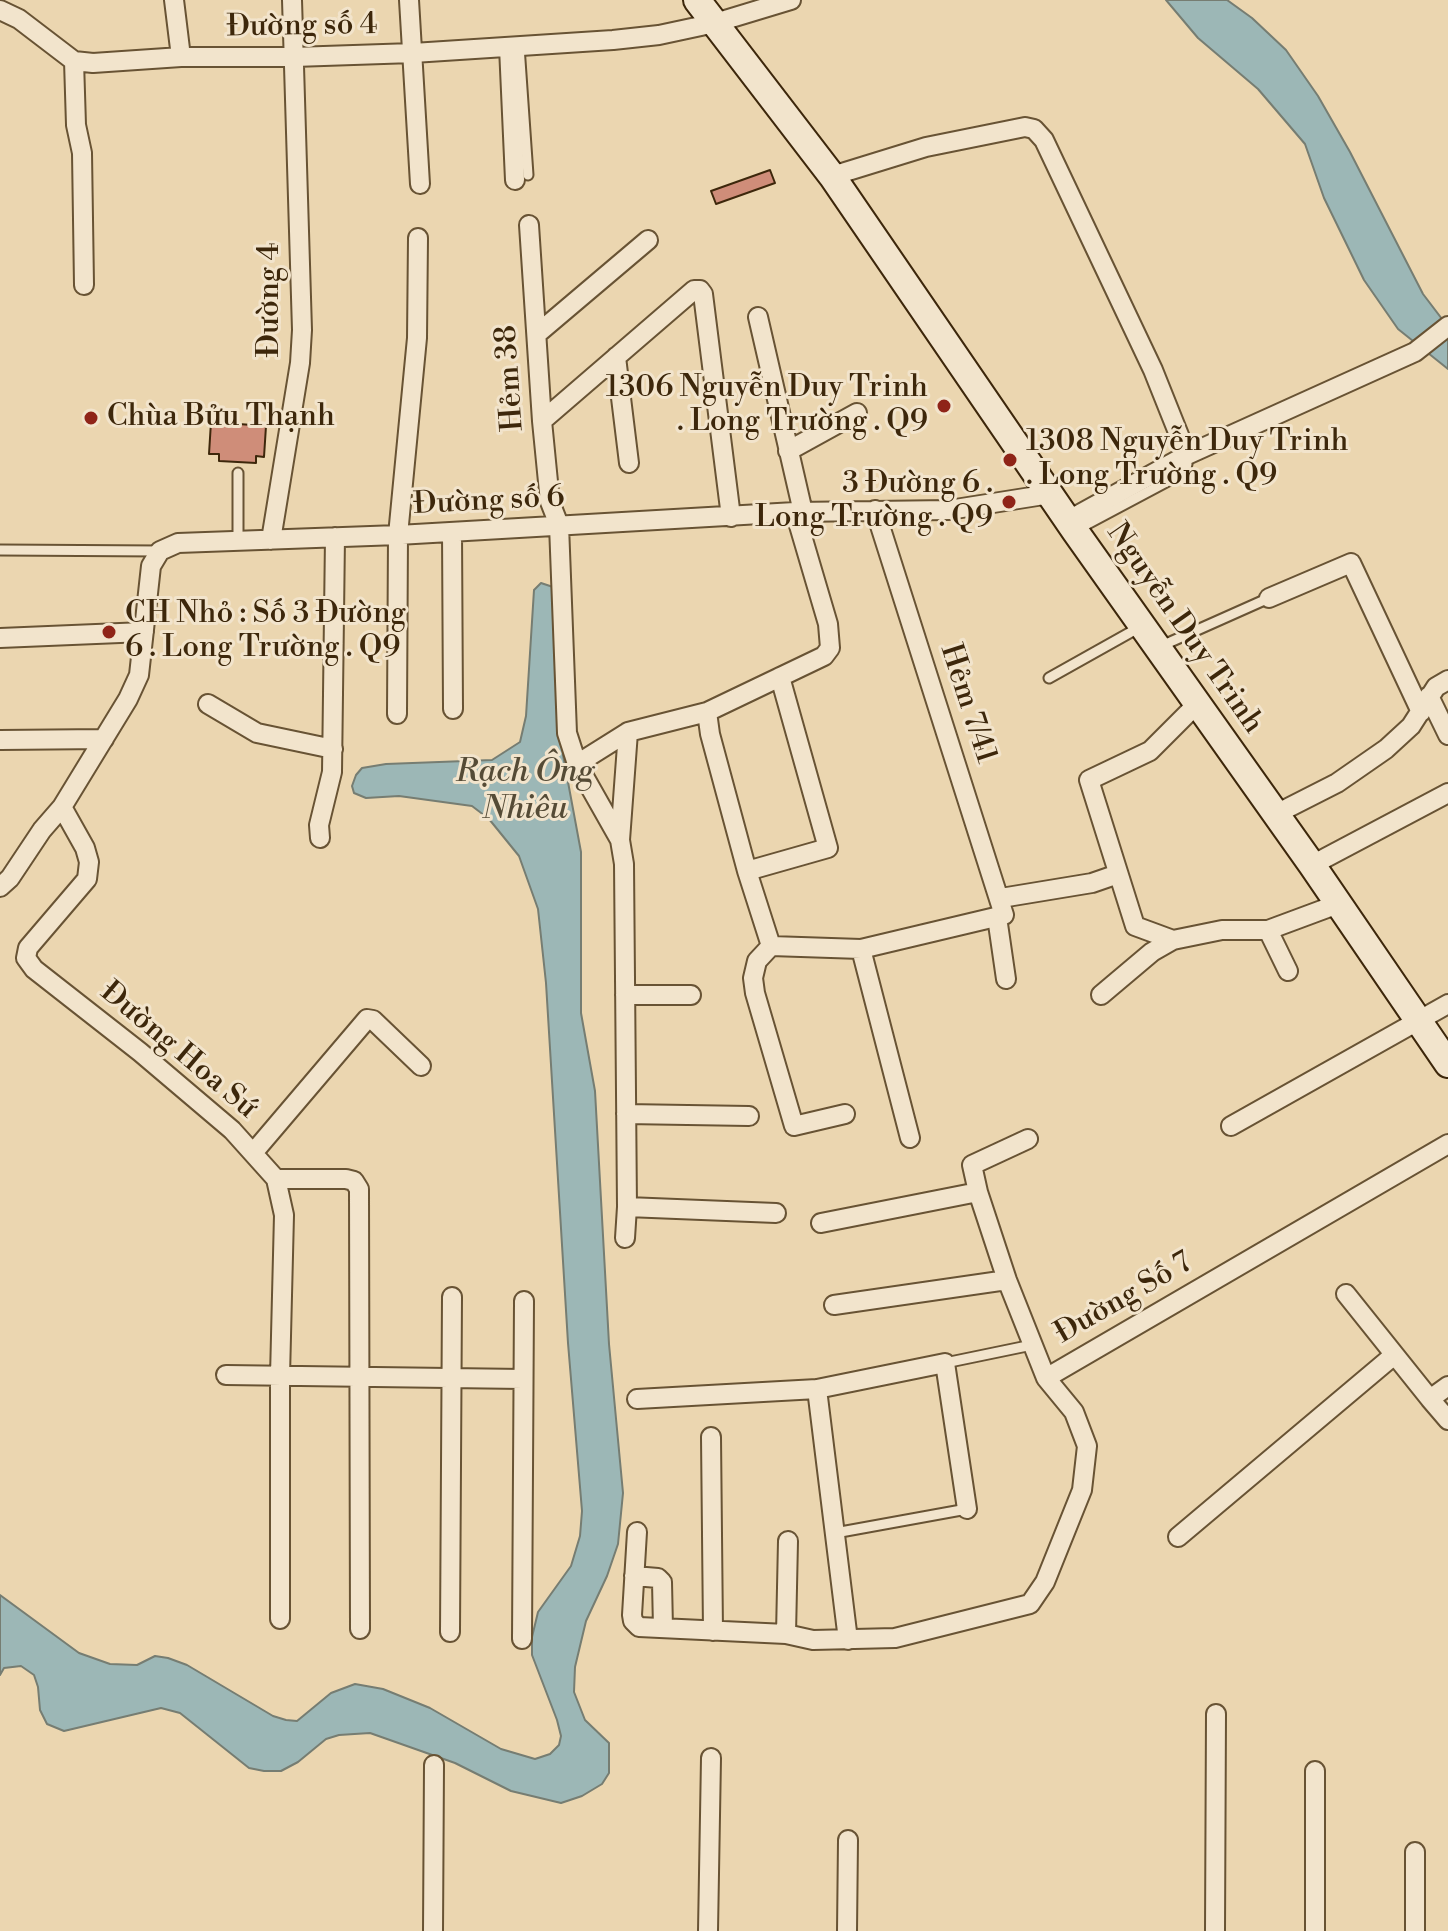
<!DOCTYPE html>
<meta charset="utf-8">
<style>
body{margin:0}
canvas{display:block;background:#ebd6b0}
</style>
<canvas width="1448" height="1931"></canvas>
<script>
const ctx = document.querySelector('canvas').getContext('2d');
ctx.lineJoin = 'round';
function fill(path, color) { ctx.fillStyle = color; ctx.fill(path, 'evenodd'); }
const toPath = rows => new Path2D(rows.map(r => 'M' + r).join(''));
function trace(path, color, width, dash) { ctx.strokeStyle = color; ctx.lineWidth = width; ctx.lineCap = dash ? 'butt' : 'round'; ctx.setLineDash(dash || []); ctx.stroke(path); }
function label(font, color, halo, rows, align = 'center') {
  ctx.font = font + ' "Libre Bodoni",serif'; ctx.lineWidth = 6; ctx.setLineDash([]); ctx.textBaseline = 'middle'; ctx.strokeStyle = halo; ctx.fillStyle = color; for (const [text, x, y, turn = 0] of rows) {
    ctx.save(); ctx.translate(x, y); ctx.rotate((+turn || 0) * Math.PI / 180); ctx.textAlign = isNaN(turn) ? turn : align; if (halo) ctx.strokeText(text, 0, 0); ctx.fillText(text, 0, 0); ctx.restore();
  }
}
const water = toPath([
 [1166,0,1227,0,1252,18,1286,50,1318,96,1350,152,1423,294,1448,327,1448,369,1398,329,1364,280,1324,198,1305,144,1258,89,1198,38,1166,0],
 [541,583,556,588,557,672,563,755,581,852,581,1013,595,1091,609,1344,623,1493,618,1544,607,1576,586,1621,575,1667,574,1692,585,1720,609,1743,609,1773,602,1784,582,1796,561,1803,511,1791,455,1763,370,1733,339,1735,326,1739,298,1762,281,1771,264,1771,249,1768,180,1713,161,1708,64,1731,47,1724,40,1710,38,1687,34,1675,21,1666,4,1668,0,1675,0,1595,79,1653,110,1664,137,1665,155,1656,168,1658,187,1665,273,1716,286,1720,297,1721,331,1693,355,1684,383,1689,430,1708,501,1749,535,1759,550,1754,559,1745,561,1736,557,1720,532,1655,532,1637,538,1612,571,1566,580,1536,582,1511,568,1343,546,983,538,909,519,856,489,819,472,806,399,796,366,798,354,793,352,786,356,775,362,768,386,764,492,760,520,742,526,716,534,590,541,583]
]);
fill(water, '#9cb7b6');
trace(water, '#767d72', 2);
const building = toPath([
 [770,170,775,183,716,204,711,191,770,170],
 [211,422,266,426,264,457,256,456,256,463,219,461,219,454,209,454,211,422]
]);
fill(building, '#cf8d79');
trace(building, '#3d270b', 2);
const service = toPath([
 [519,46,528,175],
 [238,473,238,540],
 [1076,530,1185,472,1187,464,1183,457],
 [0,550,160,551],
 [1159,647,1269,598],
 [1049,678,1140,627],
 [945,1363,1032,1345],
 [835,1533,967,1509]
]);
const minor = toPath([
 [174,0,181,57],
 [409,0,420,184],
 [0,10,19,19,74,61,93,63,181,57,294,57,413,53,613,40,659,35,715,23,791,0],
 [509,47,515,180],
 [74,61,76,125,82,153,84,285],
 [832,176,926,147,1025,127,1034,129,1044,140,1153,370,1187,455],
 [529,225,542,421,550,502,559,525,567,733,577,764,620,840,624,864,627,1207,625,1238],
 [758,317,803,512],
 [537,334,648,240],
 [616,357,629,463],
 [542,421,694,290,700,290,703,294,731,517],
 [788,451,857,413],
 [795,512,828,624,830,648,824,656,707,712,710,734,747,871,771,946,757,961,753,978,755,993,794,1126,845,1114],
 [1069,520,1187,455,1415,352,1448,326],
 [452,532,453,709],
 [271,540,300,363,302,330,292,0],
 [1269,598,1351,563,1421,712],
 [0,638,144,632],
 [1429,696,1448,735],
 [208,704,257,733,333,749],
 [397,714,398,535,417,338,418,238],
 [628,732,707,712],
 [0,740,104,739],
 [577,764,628,732,620,840],
 [62,807,85,848,89,862,87,879,28,948,26,958,34,969,140,1052,232,1130,276,1179,284,1215,280,1376,280,1619],
 [1276,814,1337,783,1386,749,1411,726,1436,687,1448,680],
 [320,838,319,825,332,772,335,537],
 [1312,865,1448,793],
 [747,871,828,848,780,677],
 [0,887,10,878,42,830,62,807,128,699,139,675,151,566,160,551,178,543,398,535,795,512,949,510,1050,494],
 [1001,898,1092,883,1118,874],
 [997,917,1006,979],
 [1268,930,1288,971],
 [1173,940,1135,926,1089,780,1150,751,1197,704],
 [771,946,861,949,910,1138],
 [861,949,1004,915,875,510],
 [625,995,691,995],
 [1101,995,1152,952,1173,940,1222,930,1268,930,1338,904],
 [626,1114,749,1116],
 [1231,1126,1448,1004],
 [253,1153,367,1019,373,1020,421,1066],
 [276,1179,346,1179,354,1181,359,1189,360,1629],
 [978,1192,1007,1280,1046,1378],
 [627,1207,776,1213],
 [821,1223,978,1192,972,1165,1028,1139],
 [1346,1294,1430,1399,1448,1386],
 [834,1305,1007,1280],
 [226,1375,523,1379],
 [817,1389,848,1640],
 [637,1399,817,1389,945,1363,967,1509],
 [1430,1399,1448,1420],
 [711,1437,713,1631],
 [637,1532,632,1615,633,1621,639,1627,786,1634,813,1640,895,1638,1030,1604,1045,1582,1082,1490,1087,1446,1074,1412,1046,1378,1448,1144],
 [1178,1537,1393,1356],
 [634,1576,658,1578,662,1582,663,1628],
 [450,1632,452,1297],
 [786,1634,788,1541],
 [522,1639,524,1301],
 [1415,1852,1415,1931],
 [433,1931,434,1765],
 [708,1931,711,1758],
 [847,1931,848,1840],
 [1215,1931,1216,1714],
 [1315,1931,1315,1771]
]);
const secondary = toPath([
 [697,0,832,176,1075,531,1312,865,1448,1064]
]);
trace(service, '#685334', 13);
trace(minor, '#685334', 22);
trace(secondary, '#3d270b', 30);
trace(service, '#f2e4cc', 9);
trace(minor, '#f2e4cc', 18);
trace(secondary, '#f2e4cc', 26);
for (const [x, y, r, color] of [
 [944,406,8,"#8f2418"],
 [91,418,8,"#8f2418"],
 [1010,460,8,"#8f2418"],
 [1009,502,8,"#8f2418"],
 [109,632,8,"#8f2418"]
]) { const dot = new Path2D(); dot.arc(x, y, r, 0, 2 * Math.PI); ctx.fillStyle = color; ctx.fill(dot); trace(dot, '#f2e4cc', 3); }
label('30px', '#3d270b', '#f2e4cc', [
 ["Đường số 4",302,27,-1],
 ["Đường 4",271,300,-90],
 ["Hẻm 38",511,378,-94],
 ["Đường số 6",489,502,-3],
 ["Nguyễn Duy Trinh",1184,629,55],
 ["Hẻm 7/41",967,704,72],
 ["Đường Hoa Sứ",178,1051,40],
 ["Đường Số 7",1124,1299,-30]
]);
label('30px', '#3d270b', '#f2e4cc', [
 ["1306 Nguyễn Duy Trinh",928,389,"right"],
 [". Long Trường . Q9",928,423,"right"],
 ["Chùa Bửu Thạnh",107,418],
 ["1308 Nguyễn Duy Trinh",1026,443],
 [". Long Trường . Q9",1026,477],
 ["3 Đường 6 .",993,485,"right"],
 ["Long Trường . Q9",993,519,"right"],
 ["CH Nhỏ : Số 3 Đường",125,615],
 ["6 . Long Trường . Q9",125,649]
], 'left');
label('italic 32px', '#554b36', '#f2e4cc', [
 ["Rạch Ông",525,773],
 ["Nhiêu",525,810]
]);
</script>
